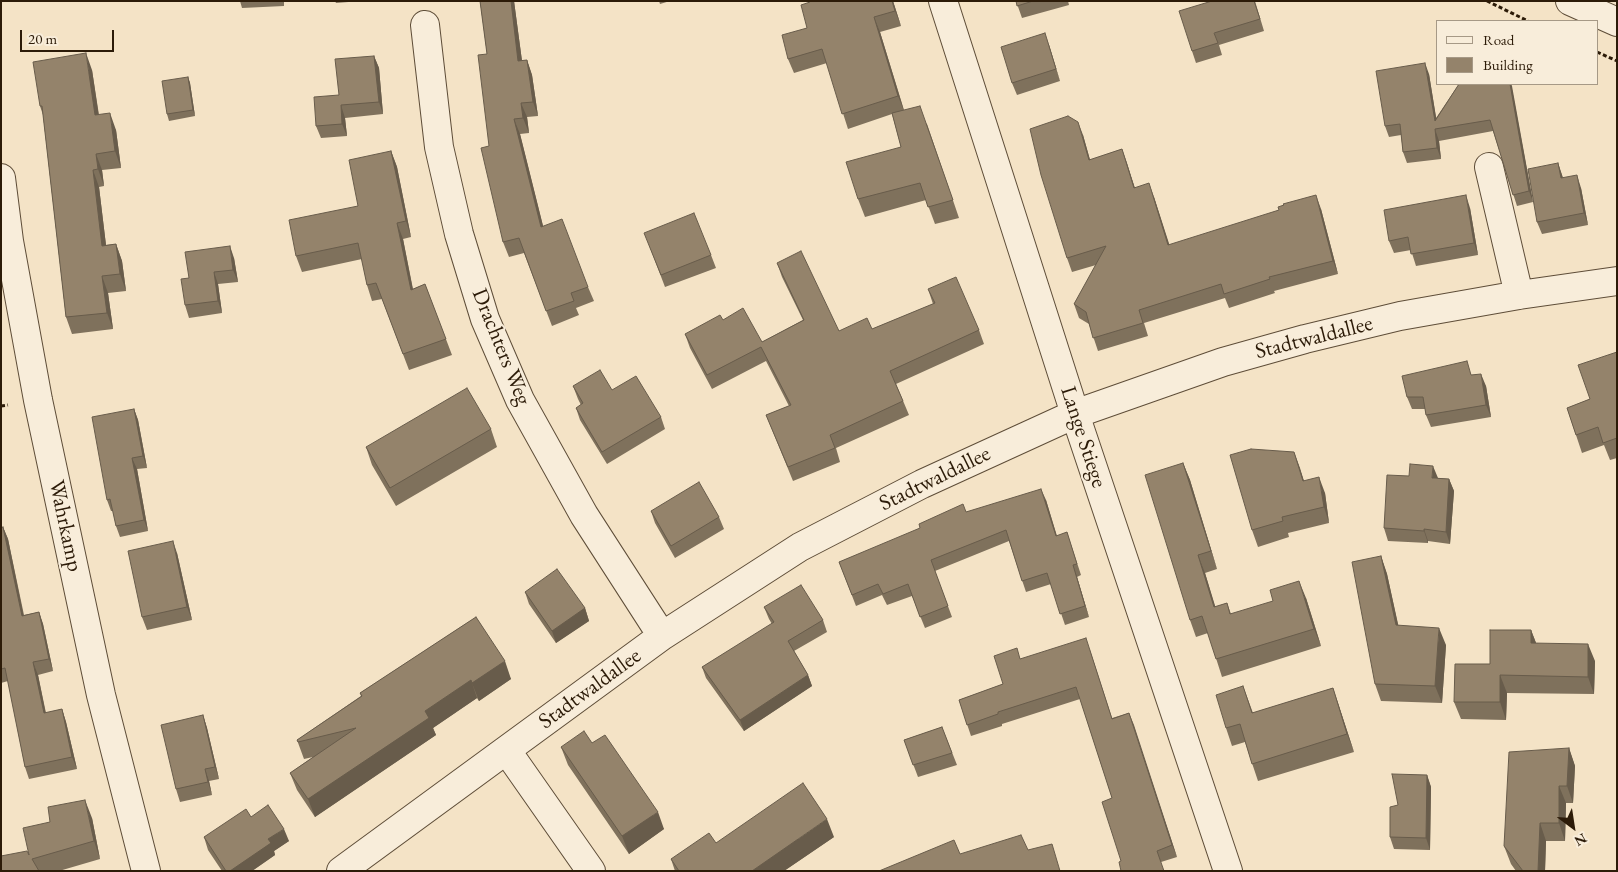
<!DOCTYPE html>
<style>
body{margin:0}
#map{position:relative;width:1618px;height:872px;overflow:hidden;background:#f4e3c6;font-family:"EB Garamond",serif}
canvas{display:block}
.frame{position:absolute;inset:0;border:2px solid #2c1b08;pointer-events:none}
.legend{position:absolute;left:1436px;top:20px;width:162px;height:65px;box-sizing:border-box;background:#f8edda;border:1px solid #a69986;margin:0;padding:6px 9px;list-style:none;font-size:15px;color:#2c1b08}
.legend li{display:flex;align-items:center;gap:10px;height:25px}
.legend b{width:25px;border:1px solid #a69986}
.north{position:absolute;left:1548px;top:802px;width:50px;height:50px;-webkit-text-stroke:4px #f8edda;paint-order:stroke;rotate:149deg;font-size:14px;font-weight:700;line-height:20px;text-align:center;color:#2c1b08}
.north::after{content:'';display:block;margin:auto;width:18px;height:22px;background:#2c1b08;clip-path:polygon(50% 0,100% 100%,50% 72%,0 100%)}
.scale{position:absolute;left:20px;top:30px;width:94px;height:22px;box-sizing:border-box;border:2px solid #2c1b08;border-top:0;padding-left:6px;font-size:15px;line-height:18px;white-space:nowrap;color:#2c1b08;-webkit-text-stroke:4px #f8edda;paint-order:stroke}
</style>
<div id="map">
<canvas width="1618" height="872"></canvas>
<div class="frame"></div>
<ul class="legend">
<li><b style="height:6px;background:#f8edda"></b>Road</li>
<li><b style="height:14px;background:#94836b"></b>Building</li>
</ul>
<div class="north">N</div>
<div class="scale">20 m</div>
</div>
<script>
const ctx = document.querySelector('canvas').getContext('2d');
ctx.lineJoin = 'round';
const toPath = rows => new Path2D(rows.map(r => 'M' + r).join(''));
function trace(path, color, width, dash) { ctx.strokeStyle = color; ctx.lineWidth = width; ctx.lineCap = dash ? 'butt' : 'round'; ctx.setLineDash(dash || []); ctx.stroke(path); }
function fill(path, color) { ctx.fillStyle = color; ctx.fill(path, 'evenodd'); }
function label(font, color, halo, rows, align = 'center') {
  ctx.font = font + ' "EB Garamond",serif'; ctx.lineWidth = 4; ctx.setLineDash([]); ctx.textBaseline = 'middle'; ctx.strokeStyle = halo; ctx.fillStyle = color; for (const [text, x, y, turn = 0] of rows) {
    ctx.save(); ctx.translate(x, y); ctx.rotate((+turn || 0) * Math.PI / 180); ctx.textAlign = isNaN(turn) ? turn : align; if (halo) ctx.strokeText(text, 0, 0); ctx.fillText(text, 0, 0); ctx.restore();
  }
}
const minor = toPath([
 [943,1,1075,414,1228,871],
 [425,25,439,147,459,234,485,319,520,400,584,515,662,636],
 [1489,167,1519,295],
 [1,178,9,241,38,400,101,695,146,871],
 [507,751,591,871],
 [341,871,662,636,800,547,922,484,1075,414,1223,362,1305,339,1400,316,1519,295,1617,281]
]);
const tertiary = toPath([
 [1570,1,1617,22]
]);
trace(minor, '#5e4d38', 30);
trace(tertiary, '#5e4d38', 30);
trace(toPath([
 [1487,1,1528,21],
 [1597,52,1617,61],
 [1,406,8,405]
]), '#2c1b08', 3, [4, 2.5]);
trace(minor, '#f8edda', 28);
trace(tertiary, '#f8edda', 28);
fill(toPath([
 [240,1,284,1,284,6,242,8],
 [335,1,361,1,336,3],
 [480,1,514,1,522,61,527,60,532,75,538,116,527,117,529,133,520,134,543,226,588,287,594,301,576,308,579,315,552,326,524,253,509,257,503,242,489,146,487,54],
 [659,1,670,1,660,4],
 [893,1,901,26,880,32,904,110,927,124,959,218,935,224,926,200,865,217,858,199,901,147,892,114,848,129,827,63,794,73,788,59,807,28,810,2],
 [1016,1,1068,1,1069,5,1022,18],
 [1255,1,1264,31,1219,45,1222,55,1196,63,1192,51],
 [1049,45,1060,81,1017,95,1012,83],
 [374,56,379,68,383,114,345,118,347,136,321,138,316,126,339,95],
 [92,70,99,115,116,130,121,168,102,170,104,186,99,187,106,245,116,244,122,261,126,291,108,293,113,329,72,334,66,317,43,115,40,106],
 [1429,74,1436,118,1459,84,1511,84,1533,202,1517,206,1493,131,1439,141,1441,159,1407,163,1403,152,1401,135,1389,137,1385,126],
 [188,77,190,83,195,116,169,121,167,114],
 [1083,135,1090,160,1122,149,1135,188,1154,197,1169,245,1321,209,1338,274,1274,291,1275,293,1229,308,1225,298,1144,323,1148,336,1098,351,1089,324,1079,318,1074,304,1096,265,1072,272,1067,258],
 [391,151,397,167,411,237,403,239,413,289,425,284,452,355,409,370,382,299,372,301,367,285,362,259,302,272,296,256,358,206],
 [1558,163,1563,178,1581,188,1588,225,1542,234,1537,222],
 [1470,208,1478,255,1416,266,1411,250,1394,253,1389,241],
 [649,245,711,255,716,268,665,287],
 [234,258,238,282,218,284,222,313,189,318,185,305,189,278],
 [777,263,839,331,872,329,933,304,928,289,979,330,984,344,896,384,909,415,836,448,840,462,793,481,766,415,789,406,766,361,712,389,690,348,685,334,723,320,762,342,803,320,782,277],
 [1617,352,1617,458,1610,460,1604,445,1582,453,1567,408,1590,399],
 [1472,375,1486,386,1491,417,1431,427,1426,415,1425,409,1412,409,1407,397],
 [573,386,612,390,661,417,665,429,607,464,580,420,576,408,581,405,578,399],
 [134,409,138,420,147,468,137,469,148,531,120,537,116,526,113,511,111,511,107,500],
 [491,429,497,447,396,506,372,465,366,447],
 [1294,452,1304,481,1325,493,1329,523,1288,533,1289,537,1258,547,1252,530],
 [1183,463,1190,480,1217,569,1205,573,1215,607,1227,603,1231,614,1306,598,1321,646,1222,677,1208,633,1196,637,1190,620],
 [1438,478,1449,479,1454,491,1450,544,1428,541,1428,543,1388,541,1384,528],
 [1046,500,1057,536,1067,532,1081,575,1077,577,1089,617,1065,625,1051,584,1026,592,1009,541,935,571,952,617,925,628,912,596,887,605,882,595,856,606,839,562,966,512],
 [651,511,719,517,724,529,675,558,655,523],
 [3,527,8,539,24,615,39,612,43,624,53,671,38,675,46,713,62,709,66,722,77,769,29,779,25,767,8,681,1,683,1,528],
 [177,553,192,620,147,630,142,617],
 [1381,556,1387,574,1398,625,1446,645,1442,703,1381,701,1375,684],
 [525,592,585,608,589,621,556,643,529,604],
 [764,607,823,620,827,632,794,651,808,675,812,686,744,731,706,678,702,667,772,624,769,619],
 [476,617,511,679,479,701,477,698,433,728,436,735,315,817,297,790,290,773,313,757,304,759,297,740,361,696,360,693],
 [1531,630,1536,643,1595,661,1594,694,1507,693,1506,720,1461,719,1454,702,1490,664],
 [1090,650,1112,718,1129,713,1177,857,1161,862,1121,861,1112,798,1080,699,1002,724,1002,726,971,736,959,700,1003,684,1021,659],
 [1243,686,1253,713,1333,688,1354,752,1258,781,1245,742,1232,746,1226,728],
 [203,715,207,728,219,779,209,781,212,795,180,802,176,789],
 [942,727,957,765,918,777,904,740],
 [592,743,664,829,629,854,568,765,561,747],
 [1569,748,1575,766,1573,803,1566,803,1565,841,1546,841,1545,871,1516,871,1511,864,1504,846],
 [1427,775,1431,787,1430,850,1394,849,1390,837],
 [251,817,289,841,274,851,275,855,252,871,222,871,208,850,204,837],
 [92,818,100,859,59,871,1,871],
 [834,837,784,871,675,871,671,859,716,843]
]), '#7f715c');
fill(toPath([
 [511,1,514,1,524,76,518,61],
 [892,1,893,1,901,26,895,11],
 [874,17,880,32,904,111,898,96],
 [1045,33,1049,45,1060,81,1056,69],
 [86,53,92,70,101,131,95,115],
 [374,56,379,68,383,114,379,102],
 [527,60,532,75,538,116,533,102],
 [1425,63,1429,74,1438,129,1435,121],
 [188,77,190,83,195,116,193,110],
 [1510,84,1511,84,1512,86,1533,202,1529,191],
 [521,103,527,117,529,133,523,118],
 [341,105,345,118,347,136,342,124],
 [110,113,116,130,121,168,115,151],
 [514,119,520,134,547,242,541,227],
 [1078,122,1083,135,1094,174,1089,160],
 [1435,129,1439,141,1441,159,1437,148],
 [1122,149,1127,163,1139,202,1134,188],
 [391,151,397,167,411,237,406,221],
 [96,154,102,170,104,186,98,169],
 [1558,163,1562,175,1566,190,1561,178],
 [93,170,99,187,108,262,102,246],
 [1577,175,1581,188,1588,225,1584,213],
 [1149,183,1154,197,1174,259,1168,245],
 [1316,195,1321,209,1338,274,1333,261],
 [1466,195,1470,208,1478,255,1474,243],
 [397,223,403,239,416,306,411,290],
 [116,244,122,261,126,291,120,274],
 [230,246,234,258,238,282,233,270],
 [214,272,218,284,222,313,218,301],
 [102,276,108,293,113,329,107,313],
 [1481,374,1486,386,1491,417,1486,405],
 [134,409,138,420,147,468,143,456],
 [1294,452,1300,468,1309,498,1303,481],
 [132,458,137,469,148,531,144,520],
 [1183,463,1190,480,1217,569,1211,551],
 [1433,466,1438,478,1432,478],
 [1319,477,1325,493,1329,523,1324,507],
 [1449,479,1454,491,1450,544,1446,532],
 [1041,489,1046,500,1060,547,1056,536],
 [3,527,8,539,26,628,22,616],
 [1424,529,1428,541,1428,543,1424,531],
 [173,541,177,553,192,620,187,607],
 [1198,555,1205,573,1221,625,1214,607],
 [1381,556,1387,574,1402,642,1396,625],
 [1073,565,1077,577,1089,617,1085,606],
 [1299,581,1306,598,1321,646,1314,629],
 [585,608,589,621,556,643,552,631],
 [39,612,43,624,53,671,49,659],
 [1439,628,1446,645,1442,703,1435,686],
 [1531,630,1538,648,1531,643],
 [1588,644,1595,661,1594,694,1588,677],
 [505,661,511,679,479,701,472,683],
 [33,662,38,675,48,725,44,713],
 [808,675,812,686,744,731,740,720],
 [1500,675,1507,693,1506,720,1500,702],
 [471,680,477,698,433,728,436,735,315,817,308,799,425,711],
 [1333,688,1339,706,1354,752,1347,734],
 [62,709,66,722,77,769,72,757],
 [1129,713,1134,725,1177,857,1172,845],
 [203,715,207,728,219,779,215,767],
 [1569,748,1575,766,1573,803,1567,786],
 [205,769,209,781,212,795,208,782],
 [1427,775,1431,787,1430,850,1426,838],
 [1559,786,1566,803,1565,841,1559,823],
 [85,800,92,818,100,859,94,841],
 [658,812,664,829,629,854,622,836],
 [827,819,834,837,784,871,752,871],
 [1540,823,1546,841,1545,871,1538,871],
 [284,829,289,841,274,851,275,855,252,871,230,871,268,839]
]), '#685c4b');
const building = toPath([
 [480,1,511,1,518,61,527,60,533,102,521,103,523,118,514,119,541,227,562,219,588,287,571,293,574,301,546,311,519,238,503,242,481,148,489,146,478,55,487,54,480,1],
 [810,1,892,1,895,11,874,17,898,96,842,114,822,49,788,59,782,35,807,28,801,5,810,2,810,1],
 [1016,1,1033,1,1017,6,1016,1],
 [1212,1,1254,1,1260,19,1214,33,1218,43,1192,51,1179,11,1212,1],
 [1045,33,1056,69,1012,83,1001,47,1045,33],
 [86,53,95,115,110,113,115,151,96,154,98,169,93,170,102,246,116,244,120,274,102,276,107,313,66,317,42,106,40,106,33,62,86,53],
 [374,56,379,102,341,105,342,124,316,126,314,97,339,95,335,59,374,56],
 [1425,63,1435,121,1459,84,1510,84,1529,191,1513,195,1490,120,1435,129,1437,148,1403,152,1400,124,1385,126,1376,71,1425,63],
 [188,77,193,110,167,114,162,81,188,77],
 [920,106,953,200,928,207,920,183,858,199,846,162,901,147,892,113,920,106],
 [1068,116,1078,122,1089,160,1122,149,1134,188,1149,183,1168,245,1279,210,1278,207,1284,205,1283,204,1316,195,1333,261,1269,277,1270,279,1224,294,1221,284,1139,310,1143,323,1093,338,1086,312,1074,304,1106,246,1067,258,1041,175,1030,129,1068,116],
 [391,151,406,221,397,223,411,290,425,284,446,339,403,354,376,283,367,285,358,243,296,256,289,220,358,206,349,160,391,151],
 [1558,163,1561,178,1577,175,1584,213,1537,222,1528,169,1558,163],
 [1466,195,1474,243,1411,254,1408,237,1389,241,1384,210,1466,195],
 [694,213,711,255,661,275,644,233,694,213],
 [230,246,233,270,214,272,218,301,185,305,181,279,189,278,185,252,230,246],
 [801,251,839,331,867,318,872,329,935,303,928,289,956,277,979,330,890,371,903,401,830,435,835,448,788,467,766,415,791,405,761,347,707,375,685,334,720,315,723,320,743,308,762,342,804,320,777,263,801,251],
 [1617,352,1617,438,1603,443,1598,427,1576,435,1567,408,1590,399,1578,365,1617,352],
 [1467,361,1471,375,1481,374,1486,405,1426,415,1423,397,1407,397,1402,376,1467,361],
 [600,370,612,390,636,376,661,417,602,452,576,408,583,403,573,386,600,370],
 [467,388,491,429,390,488,366,447,467,388],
 [134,409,143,456,132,458,144,520,116,526,110,499,107,500,92,417,134,409],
 [1251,449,1294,452,1303,481,1319,477,1324,507,1282,517,1283,521,1252,530,1230,455,1251,449],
 [1183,463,1211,551,1198,555,1214,607,1227,603,1230,614,1273,601,1270,590,1299,581,1314,629,1216,659,1202,616,1190,620,1145,475,1183,463],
 [1410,464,1433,466,1432,478,1449,479,1446,532,1424,529,1424,531,1384,528,1387,475,1409,476,1410,464],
 [699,482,719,517,671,546,651,511,699,482],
 [1041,489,1056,536,1067,532,1077,564,1073,565,1085,606,1060,614,1047,573,1022,581,1006,530,931,560,948,606,920,617,908,584,883,594,878,584,852,595,839,562,920,528,919,524,963,504,966,512,1041,489],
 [3,527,22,616,39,612,49,659,33,662,44,713,62,709,72,757,25,767,5,668,1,669,1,528,3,527],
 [173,541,187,607,142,617,128,551,173,541],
 [1381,556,1396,625,1439,628,1435,686,1375,684,1352,562,1381,556],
 [557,569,585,608,552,631,525,592,557,569],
 [801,585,823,620,788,641,808,675,740,720,702,667,774,622,764,607,801,585],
 [476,617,505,661,472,683,471,680,425,711,429,718,308,799,290,773,356,728,298,742,297,740,362,696,360,693,476,617],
 [1490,630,1531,630,1531,643,1588,644,1588,677,1500,675,1500,702,1454,702,1455,664,1490,664,1490,630],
 [1086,638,1112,719,1129,713,1172,845,1157,851,1164,871,1121,871,1119,862,1121,861,1102,802,1112,798,1076,687,998,712,998,714,967,725,959,700,1003,684,994,656,1017,648,1020,659,1086,638],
 [1243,686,1252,713,1333,688,1347,734,1252,764,1240,724,1226,728,1216,695,1243,686],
 [203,715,215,767,205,769,208,782,176,789,161,725,203,715],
 [942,727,952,753,913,765,904,740,942,727],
 [584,731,592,743,605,735,658,812,622,836,561,747,584,731],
 [1569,748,1567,786,1559,786,1559,823,1540,823,1538,871,1523,871,1504,846,1509,752,1569,748],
 [1392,774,1427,775,1426,838,1390,837,1390,807,1398,805,1392,774],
 [803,783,827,819,752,871,679,871,671,859,709,833,716,843,803,783],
 [85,800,94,841,32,859,39,871,1,871,1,856,27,851,29,855,23,828,50,822,48,807,85,800],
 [268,805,284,829,268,839,271,843,230,871,226,871,204,837,246,809,251,817,268,805],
 [1021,835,1028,850,1052,844,1060,871,879,871,954,840,960,854,1021,835]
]);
fill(building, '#94836b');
trace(building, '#685c4b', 1);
label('22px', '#2c1b08', '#f8edda', [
 ["Stadtwaldallee",1314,338,-14],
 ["Drachters Weg",501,347,68],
 ["Lange Stiege",1083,437,72],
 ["Stadtwaldallee",935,479,-26],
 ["Wahrkamp",65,526,78],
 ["Stadtwaldallee",590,689,-36]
]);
</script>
